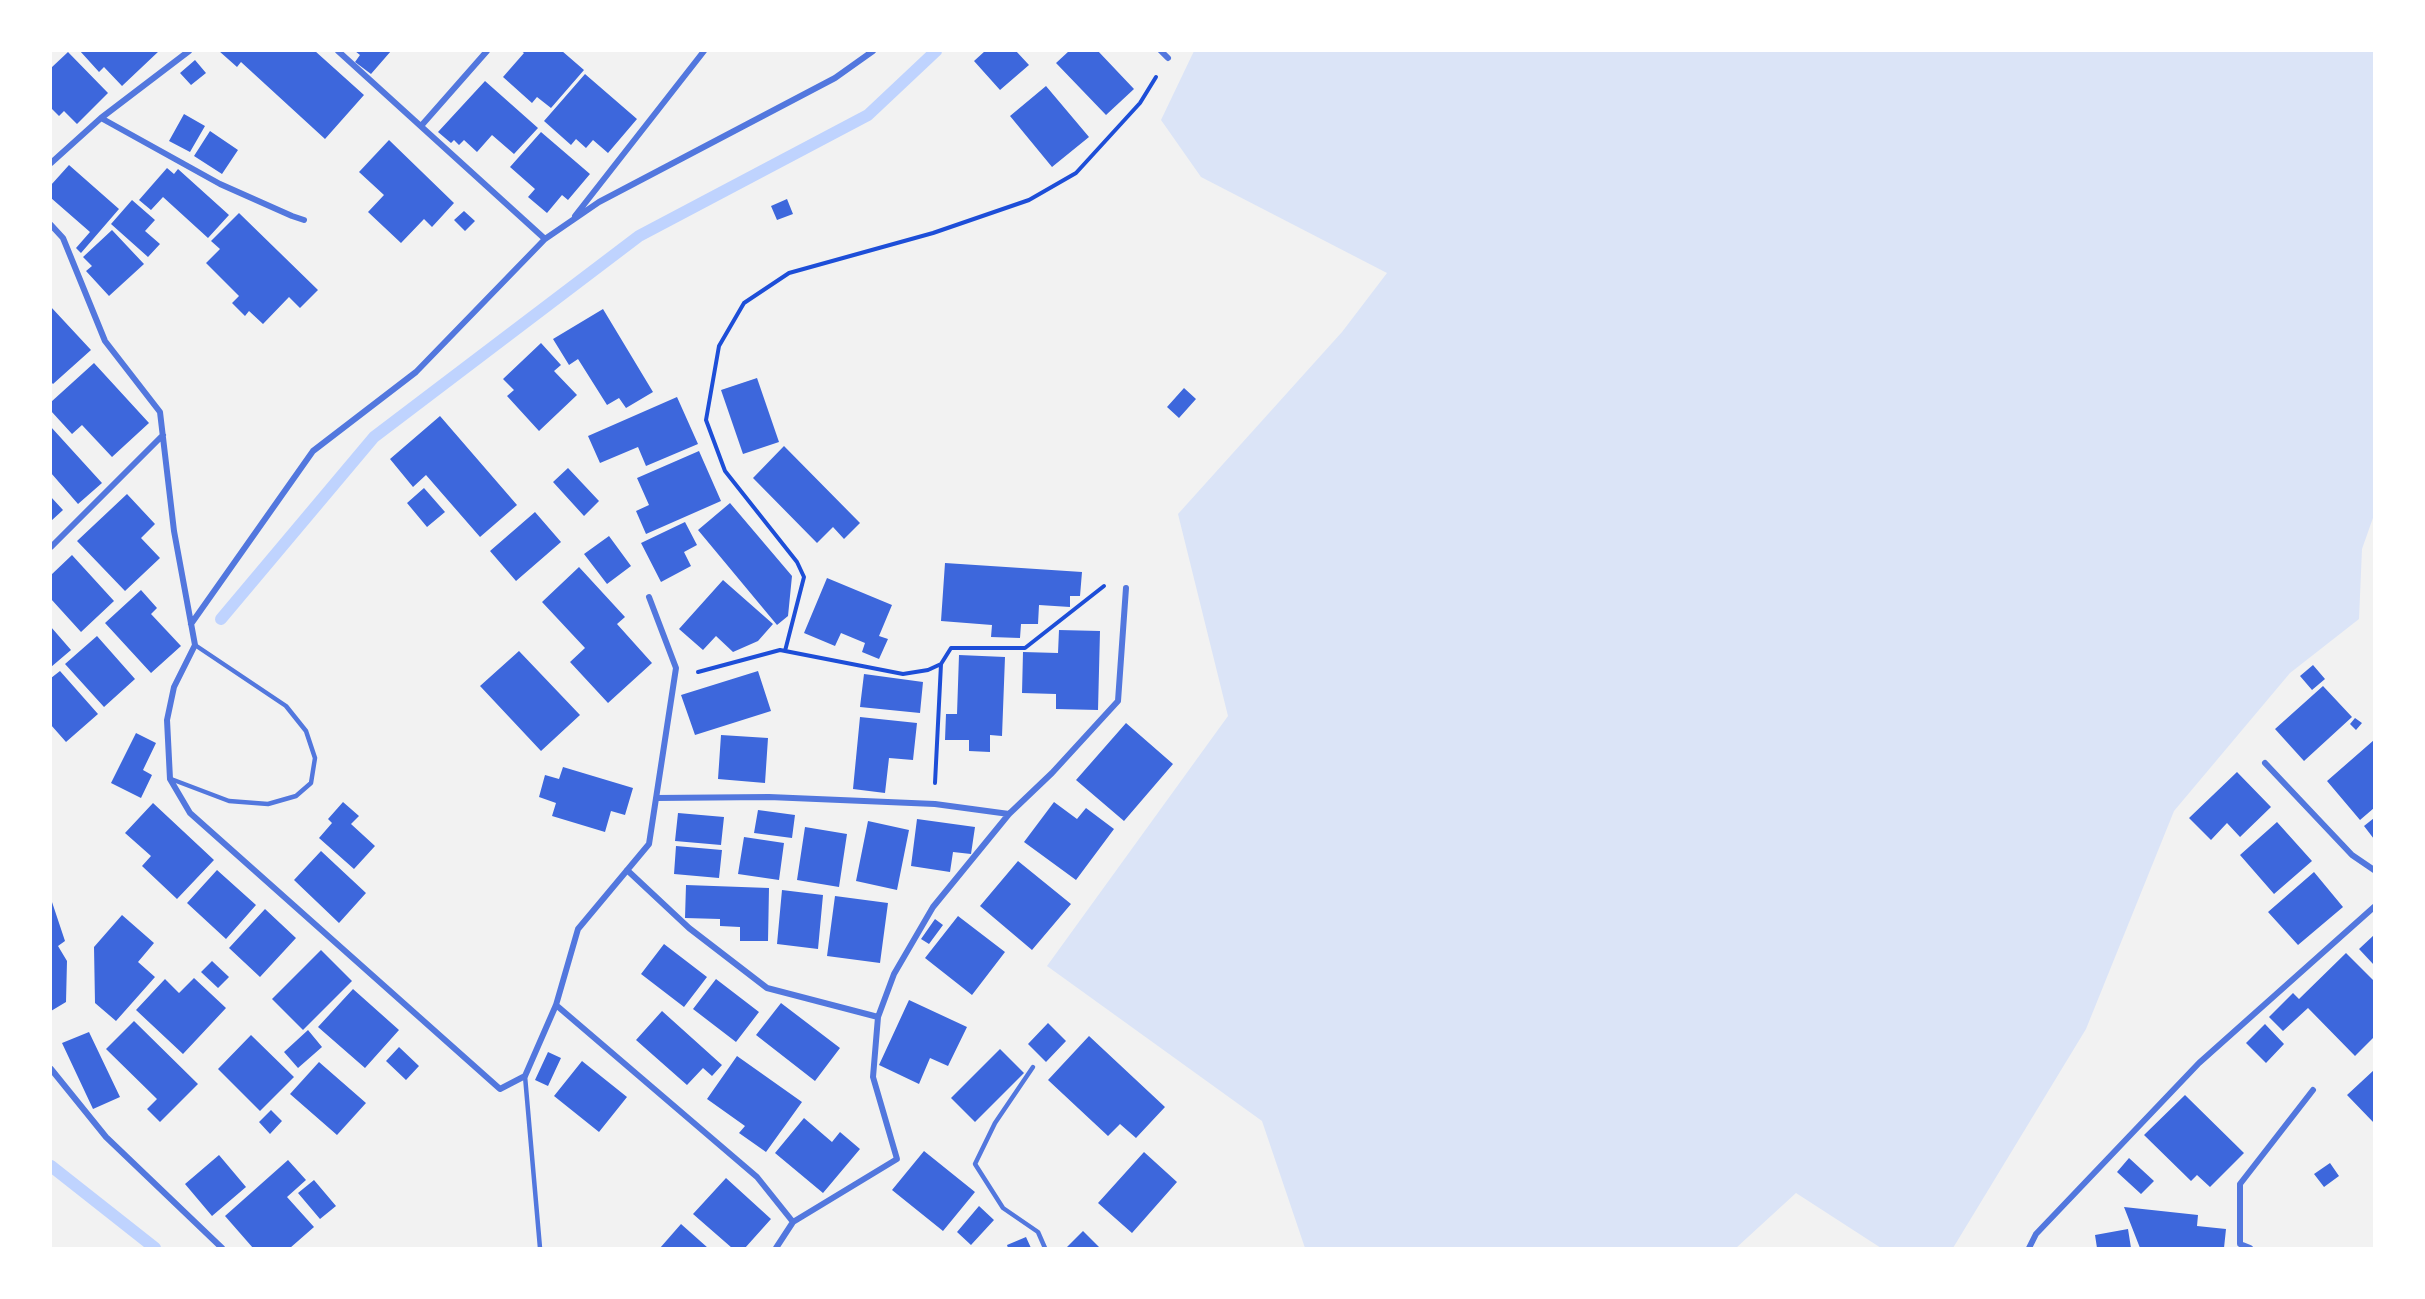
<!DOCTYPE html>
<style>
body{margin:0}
#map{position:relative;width:2425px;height:1299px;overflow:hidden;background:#f2f2f2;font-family:Commissioner,sans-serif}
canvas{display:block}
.frame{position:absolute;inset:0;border:52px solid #fff;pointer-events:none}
</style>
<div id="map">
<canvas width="2425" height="1299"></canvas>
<div class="frame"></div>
</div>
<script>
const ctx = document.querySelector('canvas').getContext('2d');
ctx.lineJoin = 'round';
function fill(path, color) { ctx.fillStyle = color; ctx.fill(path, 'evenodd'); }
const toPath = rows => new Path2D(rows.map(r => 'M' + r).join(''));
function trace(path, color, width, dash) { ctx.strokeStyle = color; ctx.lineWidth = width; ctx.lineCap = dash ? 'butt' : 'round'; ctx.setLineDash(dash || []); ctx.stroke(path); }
fill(toPath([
 [1194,51,2374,51,2374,515,2362,549,2359,619,2290,673,2174,811,2086,1029,1953,1248,1881,1248,1796,1193,1736,1248,1305,1248,1262,1121,1047,966,1228,716,1178,514,1342,332,1387,273,1201,177,1161,120]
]), '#dbe4f7');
trace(toPath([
 [221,619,374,437,639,236,868,115,936,51],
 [51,1166,155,1248]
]), '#bfd3fe', 12);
fill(toPath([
 [80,51,159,51,122,86,104,67,99,72],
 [219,51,315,51,364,95,325,139,241,62,237,67],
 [355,51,391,51,371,74,355,62,360,55],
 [521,51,562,51,584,70,551,108,537,97,532,103,503,77,524,53],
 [985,51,1016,51,1029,65,1000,90,974,61],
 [1069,51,1098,51,1134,89,1106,115,1056,63],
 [68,52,108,93,77,124,64,111,59,116,51,108,51,68],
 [195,60,206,73,191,85,180,73],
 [585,74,637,119,608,153,593,140,586,148,576,139,571,145,544,121],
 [485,81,538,128,514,154,492,135,477,152,464,140,459,145,454,140,451,143,438,132],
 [1046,86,1089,137,1052,167,1010,116],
 [184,114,205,126,190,152,169,141],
 [210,131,238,150,222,174,194,156],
 [541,132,590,174,568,200,562,195,547,213,528,197,535,189,510,167],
 [389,140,454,203,432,227,424,219,401,243,368,212,384,195,359,172],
 [69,165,119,209,81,253,76,248,90,232,51,198,51,185],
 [167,168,174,174,178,169,229,215,208,238,163,197,151,210,139,200],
 [787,199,793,214,777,220,771,206],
 [132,200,155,220,145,231,160,244,148,257,111,224],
 [464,211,475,221,465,231,454,220],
 [239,213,318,290,300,308,289,297,263,324,249,311,245,316,232,303,239,296,206,263,220,249,211,241],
 [112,230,144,264,109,296,86,271,92,266,83,257],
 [51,307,91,350,53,384,51,382],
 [603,309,653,392,626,408,619,398,607,405,578,359,569,365,553,339],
 [541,343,561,365,554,371,577,395,539,431,507,396,514,390,503,379],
 [94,363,149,423,112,457,82,425,72,434,51,411,51,402],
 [757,378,779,442,743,454,721,390],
 [1184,388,1196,399,1179,418,1167,407],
 [677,397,698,444,646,466,638,447,600,463,588,436],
 [440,416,517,505,480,537,426,475,413,487,390,459],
 [51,427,102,483,78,504,51,473],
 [784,446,860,523,844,539,833,527,817,543,753,478],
 [699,451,721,501,646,534,636,511,649,505,637,478],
 [568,468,599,501,584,516,553,482],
 [424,488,445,512,427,527,407,503],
 [127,494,155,524,141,538,160,558,125,591,77,541],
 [51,497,63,510,51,521],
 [730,503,792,576,788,616,777,625,698,530],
 [535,512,561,542,516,581,490,551],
 [685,522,697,545,684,552,691,566,661,582,641,543],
 [609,536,631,566,607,584,584,554],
 [72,555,114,601,81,632,51,599,51,575],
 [945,563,1082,572,1080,596,1070,596,1070,607,1039,605,1038,624,1021,624,1020,638,991,637,992,625,941,621],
 [579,567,625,617,617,624,652,663,608,703,570,662,585,648,542,602],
 [827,578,892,605,879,636,888,639,879,659,862,652,865,643,841,633,835,646,804,633],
 [723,580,773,624,758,641,733,652,716,636,703,650,679,629],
 [141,590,157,608,151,614,181,646,151,673,105,623],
 [51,627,71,650,51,667],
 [1059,630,1100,631,1098,710,1056,709,1056,694,1022,693,1023,652,1058,653],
 [97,636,135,679,104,707,65,664],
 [519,651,580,715,541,751,480,686],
 [959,655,1005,657,1002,736,990,735,990,752,969,751,969,740,945,740,946,714,957,714],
 [2313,665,2325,679,2312,690,2300,676],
 [60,671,98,714,66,742,51,725,51,678],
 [758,671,771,711,695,735,681,695],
 [864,674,923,682,920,713,860,707],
 [2323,686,2352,717,2304,761,2275,729],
 [860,717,917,723,913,760,889,758,885,793,853,789],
 [2355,718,2362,723,2356,730,2350,724],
 [1126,723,1173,764,1124,821,1076,780],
 [136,733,156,743,143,770,152,775,141,798,111,783],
 [721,735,768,738,765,783,718,779],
 [2374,740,2374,808,2360,820,2327,781],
 [563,767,633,788,625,815,611,811,605,832,552,816,556,803,539,797,545,775,559,779],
 [2237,772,2271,807,2240,837,2227,823,2211,840,2189,818],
 [343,802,359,816,351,824,375,846,354,869,319,838,332,823,328,819],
 [1054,802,1077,819,1086,808,1114,829,1076,880,1024,842],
 [153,803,214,860,177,899,142,866,151,856,125,833],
 [758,810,795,815,792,838,754,833],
 [678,813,724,817,721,845,675,841],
 [2374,818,2374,839,2364,826],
 [917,819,975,827,971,854,953,852,950,872,911,866],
 [868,821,909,830,897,890,856,881],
 [2277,822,2312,861,2274,894,2240,855],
 [805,827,847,834,839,887,797,880],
 [744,837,784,843,779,880,738,874],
 [676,846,722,850,719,878,674,874],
 [321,851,366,893,339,923,294,880],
 [1018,861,1071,904,1032,950,980,906],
 [217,870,256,905,226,939,187,903],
 [2314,872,2343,907,2298,945,2268,912],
 [686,885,769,888,768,941,740,941,740,927,720,926,720,919,685,918],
 [782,890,823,895,818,949,777,944],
 [835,896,888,903,880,963,827,956],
 [51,899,65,941,58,946,67,961,66,1002,51,1011],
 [265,909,296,938,260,977,229,948],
 [122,915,154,943,138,962,155,977,116,1021,95,1003,94,947],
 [958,916,1005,952,972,995,925,958],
 [935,919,943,925,929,944,921,939],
 [2374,935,2374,965,2359,949],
 [664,944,707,977,684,1007,641,974],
 [321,950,352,981,303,1030,272,999],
 [2346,953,2374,981,2374,1037,2355,1056,2308,1008,2283,1031,2269,1017,2293,993,2299,999],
 [212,961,229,977,218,988,201,972],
 [194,978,226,1008,183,1054,136,1010,165,979,179,993],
 [716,979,759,1012,736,1042,693,1009],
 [353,989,399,1030,365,1068,318,1027],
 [909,1000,967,1027,948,1066,930,1058,919,1084,879,1065],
 [781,1003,840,1048,815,1081,756,1035],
 [662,1011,722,1065,712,1076,703,1068,687,1085,636,1040],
 [134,1021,198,1084,160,1122,147,1109,157,1099,106,1049],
 [1048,1023,1066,1041,1046,1062,1028,1044],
 [2265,1024,2284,1044,2266,1063,2246,1043],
 [308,1030,322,1047,298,1068,284,1052],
 [89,1032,120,1097,93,1109,62,1043],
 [251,1035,294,1077,260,1111,218,1069],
 [1089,1036,1165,1107,1136,1138,1120,1124,1108,1136,1048,1080],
 [399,1047,419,1066,406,1080,386,1061],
 [1000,1049,1024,1073,975,1122,951,1098],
 [548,1052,561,1058,548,1086,535,1080],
 [737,1056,802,1102,766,1152,739,1133,745,1126,707,1099],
 [582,1061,627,1097,599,1132,554,1096],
 [319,1062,366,1103,337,1135,290,1094],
 [2374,1070,2374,1123,2347,1095],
 [2185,1095,2244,1153,2210,1187,2197,1175,2191,1181,2144,1135],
 [271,1110,282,1121,270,1134,259,1122],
 [804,1118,832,1142,840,1132,860,1149,823,1193,775,1153],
 [924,1151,975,1192,943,1231,892,1190],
 [1144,1152,1177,1182,1132,1233,1098,1203],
 [219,1155,246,1187,212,1216,185,1184],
 [2129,1158,2154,1181,2141,1194,2117,1172],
 [288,1160,306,1180,287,1197,314,1227,290,1248,253,1248,225,1216],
 [2330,1163,2339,1176,2324,1187,2314,1174],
 [726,1178,771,1219,745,1248,732,1248,693,1214],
 [314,1180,336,1206,320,1219,298,1193],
 [979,1206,994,1220,971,1245,957,1232],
 [2124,1207,2198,1215,2197,1226,2226,1229,2224,1248,2140,1248],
 [681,1224,708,1248,660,1248],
 [2128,1229,2131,1248,2097,1248,2095,1235],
 [1083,1231,1100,1248,1066,1248],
 [1026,1237,1031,1248,1008,1248,1007,1245]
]), '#3d67dc');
trace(toPath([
 [785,651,804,577,797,562,725,471,706,420,719,346,744,303,789,273,933,233,1029,200,1076,173,1140,103,1156,77],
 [698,672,780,650,903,674,928,670,941,664,951,648,1025,648,1104,586],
 [935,783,941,664]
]), '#1d4ed8', 4);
trace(toPath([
 [171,779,229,801,268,804,296,796,311,783,315,758,306,731,286,706,195,645],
 [1033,1067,995,1123,975,1164,1003,1208,1038,1232,1045,1248],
 [525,1076,540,1248]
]), '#5277de', 4.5);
trace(toPath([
 [338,51,545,239],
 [1161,51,1168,58],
 [101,118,220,184,292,216,304,220],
 [421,126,487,51],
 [51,163,101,118,189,51],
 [575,216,704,51],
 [51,225,63,238,105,341,160,412,174,531,195,645,174,687,167,720,170,779,190,813,500,1089,525,1076,556,1005,578,929,649,844,676,668,649,597],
 [51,547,163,435],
 [191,624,313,451,416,372,545,239,599,202,835,78,873,51],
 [2265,763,2352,855,2374,870],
 [656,798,769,797,935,804,1009,814],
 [627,870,689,928,767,988,878,1017],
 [556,1005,757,1177,793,1222,776,1248],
 [51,1069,106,1137,222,1248],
 [793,1222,897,1159,873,1077,878,1017,894,974,933,907,1009,814,1052,773,1118,701,1126,588],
 [2029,1248,2036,1234,2199,1063,2374,907],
 [2250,1248,2240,1244,2240,1184,2313,1090]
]), '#5277de', 6);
</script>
